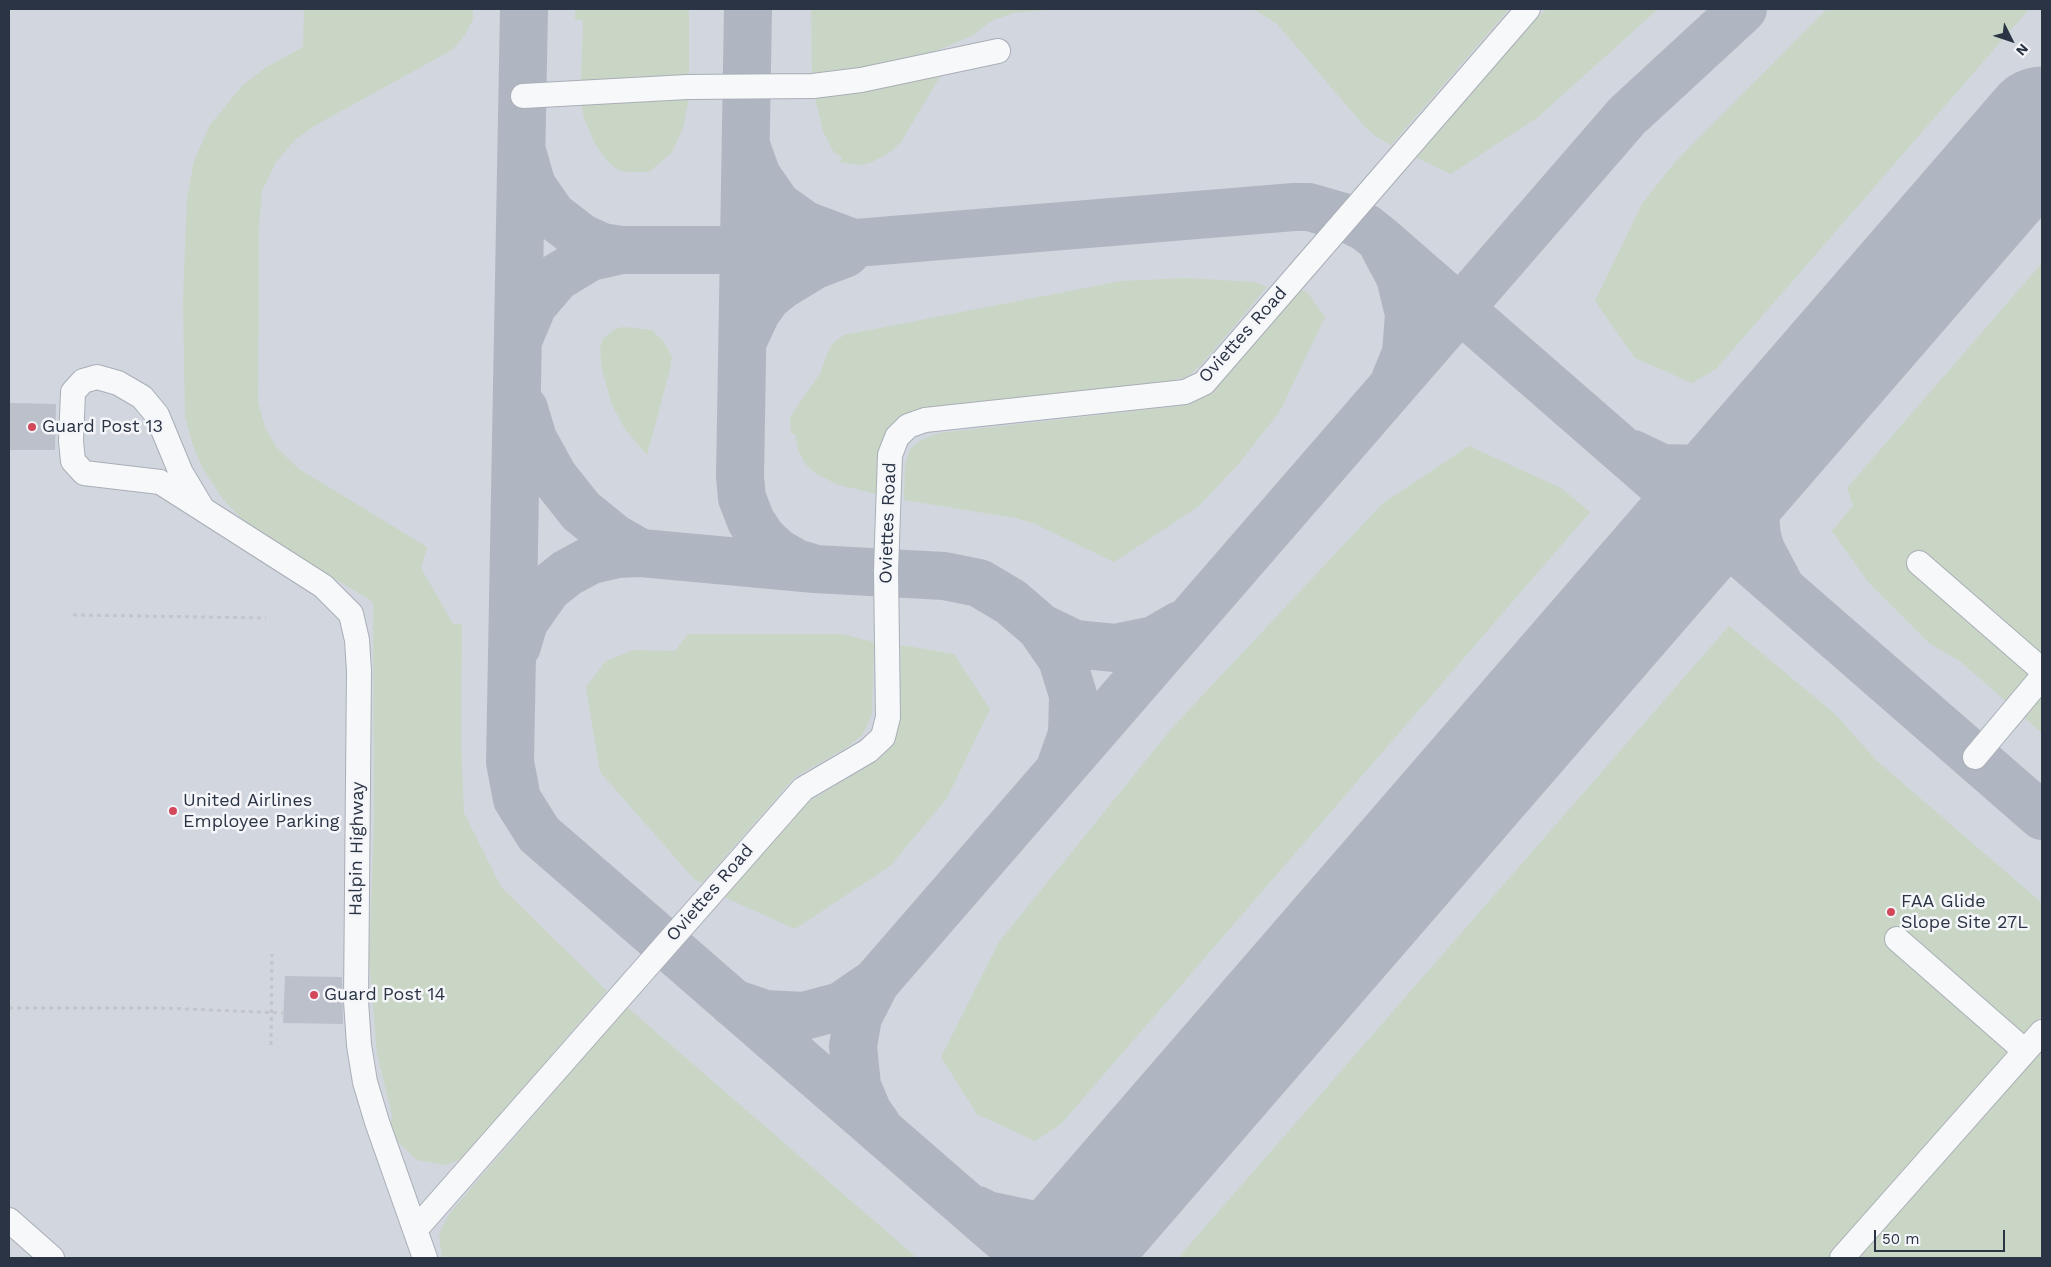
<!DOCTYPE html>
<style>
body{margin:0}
#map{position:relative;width:2051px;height:1267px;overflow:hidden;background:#e4e7ec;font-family:"Work Sans",sans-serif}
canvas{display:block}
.frame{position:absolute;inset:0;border:10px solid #2b3445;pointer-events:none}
.north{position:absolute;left:1986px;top:15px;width:50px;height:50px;-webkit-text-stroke:4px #f4f6f9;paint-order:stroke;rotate:131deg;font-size:14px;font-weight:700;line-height:20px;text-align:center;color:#2b3445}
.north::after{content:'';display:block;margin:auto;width:18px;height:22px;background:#2b3445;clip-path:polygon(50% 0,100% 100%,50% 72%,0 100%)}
.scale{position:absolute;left:1874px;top:1230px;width:131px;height:22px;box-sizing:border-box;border:2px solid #2b3445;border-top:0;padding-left:6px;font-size:15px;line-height:18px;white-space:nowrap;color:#2b3445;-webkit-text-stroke:4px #f4f6f9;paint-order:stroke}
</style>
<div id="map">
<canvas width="2051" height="1267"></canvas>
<div class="frame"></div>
<div class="north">N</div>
<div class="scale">50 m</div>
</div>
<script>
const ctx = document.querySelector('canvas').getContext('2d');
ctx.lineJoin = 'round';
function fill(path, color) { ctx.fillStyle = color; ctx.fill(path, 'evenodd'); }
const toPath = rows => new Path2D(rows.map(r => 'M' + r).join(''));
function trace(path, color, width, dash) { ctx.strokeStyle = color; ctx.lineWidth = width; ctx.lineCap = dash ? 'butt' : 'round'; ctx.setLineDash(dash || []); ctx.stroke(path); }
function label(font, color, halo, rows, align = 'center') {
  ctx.font = font + ' "Work Sans",sans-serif'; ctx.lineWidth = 5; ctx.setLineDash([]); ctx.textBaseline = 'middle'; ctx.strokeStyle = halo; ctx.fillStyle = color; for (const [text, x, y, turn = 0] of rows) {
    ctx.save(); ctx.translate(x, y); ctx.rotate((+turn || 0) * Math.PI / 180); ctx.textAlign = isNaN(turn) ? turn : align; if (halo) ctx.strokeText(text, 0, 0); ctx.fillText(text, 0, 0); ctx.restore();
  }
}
fill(toPath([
 [9,9,2042,9,2042,1258,9,1258]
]), '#d2d6de');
fill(toPath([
 [270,9,473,9,473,19,465,35,452,50,314,126,295,140,276,162,262,191,259,226,258,402,265,427,276,447,299,469,427,547,421,568,453,624,462,624,461,740,464,813,501,887,607,991,461,1159,445,1165,417,1160,398,1142,388,1121,393,1119,377,1054,369,960,374,823,373,602,259,533,241,518,222,498,203,469,193,446,185,416,183,301,187,198,194,161,210,125,242,86,265,68,303,47,304,10],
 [575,9,689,9,689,77,581,83,583,20,575,19],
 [811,9,1062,9,1013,13,991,21,973,35,929,54,856,71,812,75],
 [1253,9,1509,9,1391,145,1375,136,1365,127,1277,24],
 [1547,9,1658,9,1538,117,1451,174,1415,157,1531,23],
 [1827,9,2029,9,1716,369,1692,383,1635,358,1595,301,1642,204,1675,162],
 [942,73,901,142,892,151,870,163,859,165,840,162,842,158,833,151,823,131,815,97],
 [689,97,683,128,672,152,649,172,630,172,618,170,607,161,595,144,584,118,581,103],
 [2042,263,2042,733,1961,662,1929,643,1868,582,1832,531,1853,506,1847,488],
 [1186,278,1254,282,1267,287,1201,365,1187,377,1169,381,917,409,895,421,886,430,881,445,877,494,839,485,818,475,806,465,798,450,795,434,791,434,790,417,821,372,827,354,833,343,844,335,1121,281],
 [1300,290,1307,292,1325,317,1280,411,1240,462,1199,506,1114,562,1033,523,1015,518,904,500,905,465,910,449,921,440,939,433,1188,405,1206,396],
 [623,327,652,330,663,341,672,356,670,369,647,455,625,429,612,405,602,370,600,348,603,339,613,330],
 [1469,446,1561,488,1590,512,1061,1124,1035,1141,977,1114,941,1057,999,942,1173,727,1382,504],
 [1729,626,1836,715,1876,760,2042,903,2042,1258,1178,1258],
 [688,634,841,634,874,642,872,714,863,734,849,746,795,777,702,883,695,880,600,772,586,687,606,661,634,650,675,651],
 [901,645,954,654,990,709,947,798,890,866,795,929,724,897,808,802,879,759,888,750,898,728],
 [627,1007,917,1258,442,1258,439,1234,449,1214]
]), '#c9d6c5');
trace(toPath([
 [524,9,510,762,517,799,539,834,1027,1258],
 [748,9,740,477,742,498,751,521,762,538,777,552,796,563,810,567],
 [747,148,757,176,777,205,805,225,848,241],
 [522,151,532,186,552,215,582,238,602,247,621,250,744,250,856,243,1294,207,1309,207,1347,218,1366,228,1380,239,2042,816],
 [1384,247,1400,277,1409,314,1406,353,1395,380],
 [520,336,533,305,557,277,590,257,621,250],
 [743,341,756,313,767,297,782,285,815,265,846,253],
 [524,409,533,439,554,477,581,511,613,537,641,553],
 [1633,454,1662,468,1706,469,1748,455,1782,427],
 [1778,582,1761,550,1757,536,1754,507,1758,479,1767,452,1781,428],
 [1040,627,1075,644,1115,648,1154,640,1180,625],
 [517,646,524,622,548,588,567,573,591,560,617,554,641,553,815,569,944,576,979,583,1011,602,1040,627,1062,659,1073,695,1072,734,1061,765],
 [733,1003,765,1014,804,1016,841,1006,876,982],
 [877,1125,868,1112,857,1086,853,1046,858,1017,876,982,1627,116,1743,9],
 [977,1210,987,1215,1039,1226,1078,1216,1115,1198],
 [1097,1258,1098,1235,1115,1198]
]), '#b0b6c1', 48);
trace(toPath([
 [1062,1258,2042,126]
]), '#b0b6c1', 119);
fill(toPath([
 [9,403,56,404,55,450,9,450],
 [285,976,342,977,343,1024,283,1023]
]), '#bbc0ca');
const minor = toPath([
 [523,96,687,87,813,86,861,80,998,51],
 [202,508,181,473,157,415,142,397,118,383,97,377,83,381,73,392,71,441,73,461,84,473,160,482,323,586,351,614,357,640,359,671,356,1001,359,1045,365,1082,377,1122,425,1258],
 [1919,563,2042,670],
 [1975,757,2042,677],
 [1897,939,2025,1051],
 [9,1220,52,1258],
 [415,1230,803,789,868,751,883,737,888,717,886,571,890,455,897,437,908,426,925,420,1185,392,1204,383,1528,9],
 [1842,1258,2042,1032]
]);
trace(minor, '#a9aeb7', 26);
trace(toPath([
 [73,615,266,618],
 [9,1008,162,1008,283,1013],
 [271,1045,272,954]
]), '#c2c5cb', 3, [4, 4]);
trace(minor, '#f7f8fa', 24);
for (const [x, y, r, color] of [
 [32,427,5,"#d1495b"],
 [173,811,5,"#d1495b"],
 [1891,912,5,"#d1495b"],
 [314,995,5,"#d1495b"]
]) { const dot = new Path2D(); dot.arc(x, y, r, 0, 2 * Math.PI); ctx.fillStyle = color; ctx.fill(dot); trace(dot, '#f4f6f9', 2); }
label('18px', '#2b3445', '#f4f6f9', [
 ["Oviettes Road",1243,335,-48],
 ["Oviettes Road",888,523,-88],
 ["Halpin Highway",357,849,-89],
 ["Oviettes Road",710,893,-49]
]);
label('18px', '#2b3445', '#f4f6f9', [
 ["Guard Post 13",42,427],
 ["United Airlines",183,801],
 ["Employee Parking",183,822],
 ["FAA Glide",1901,902],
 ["Slope Site 27L",1901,923],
 ["Guard Post 14",324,995]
], 'left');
</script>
